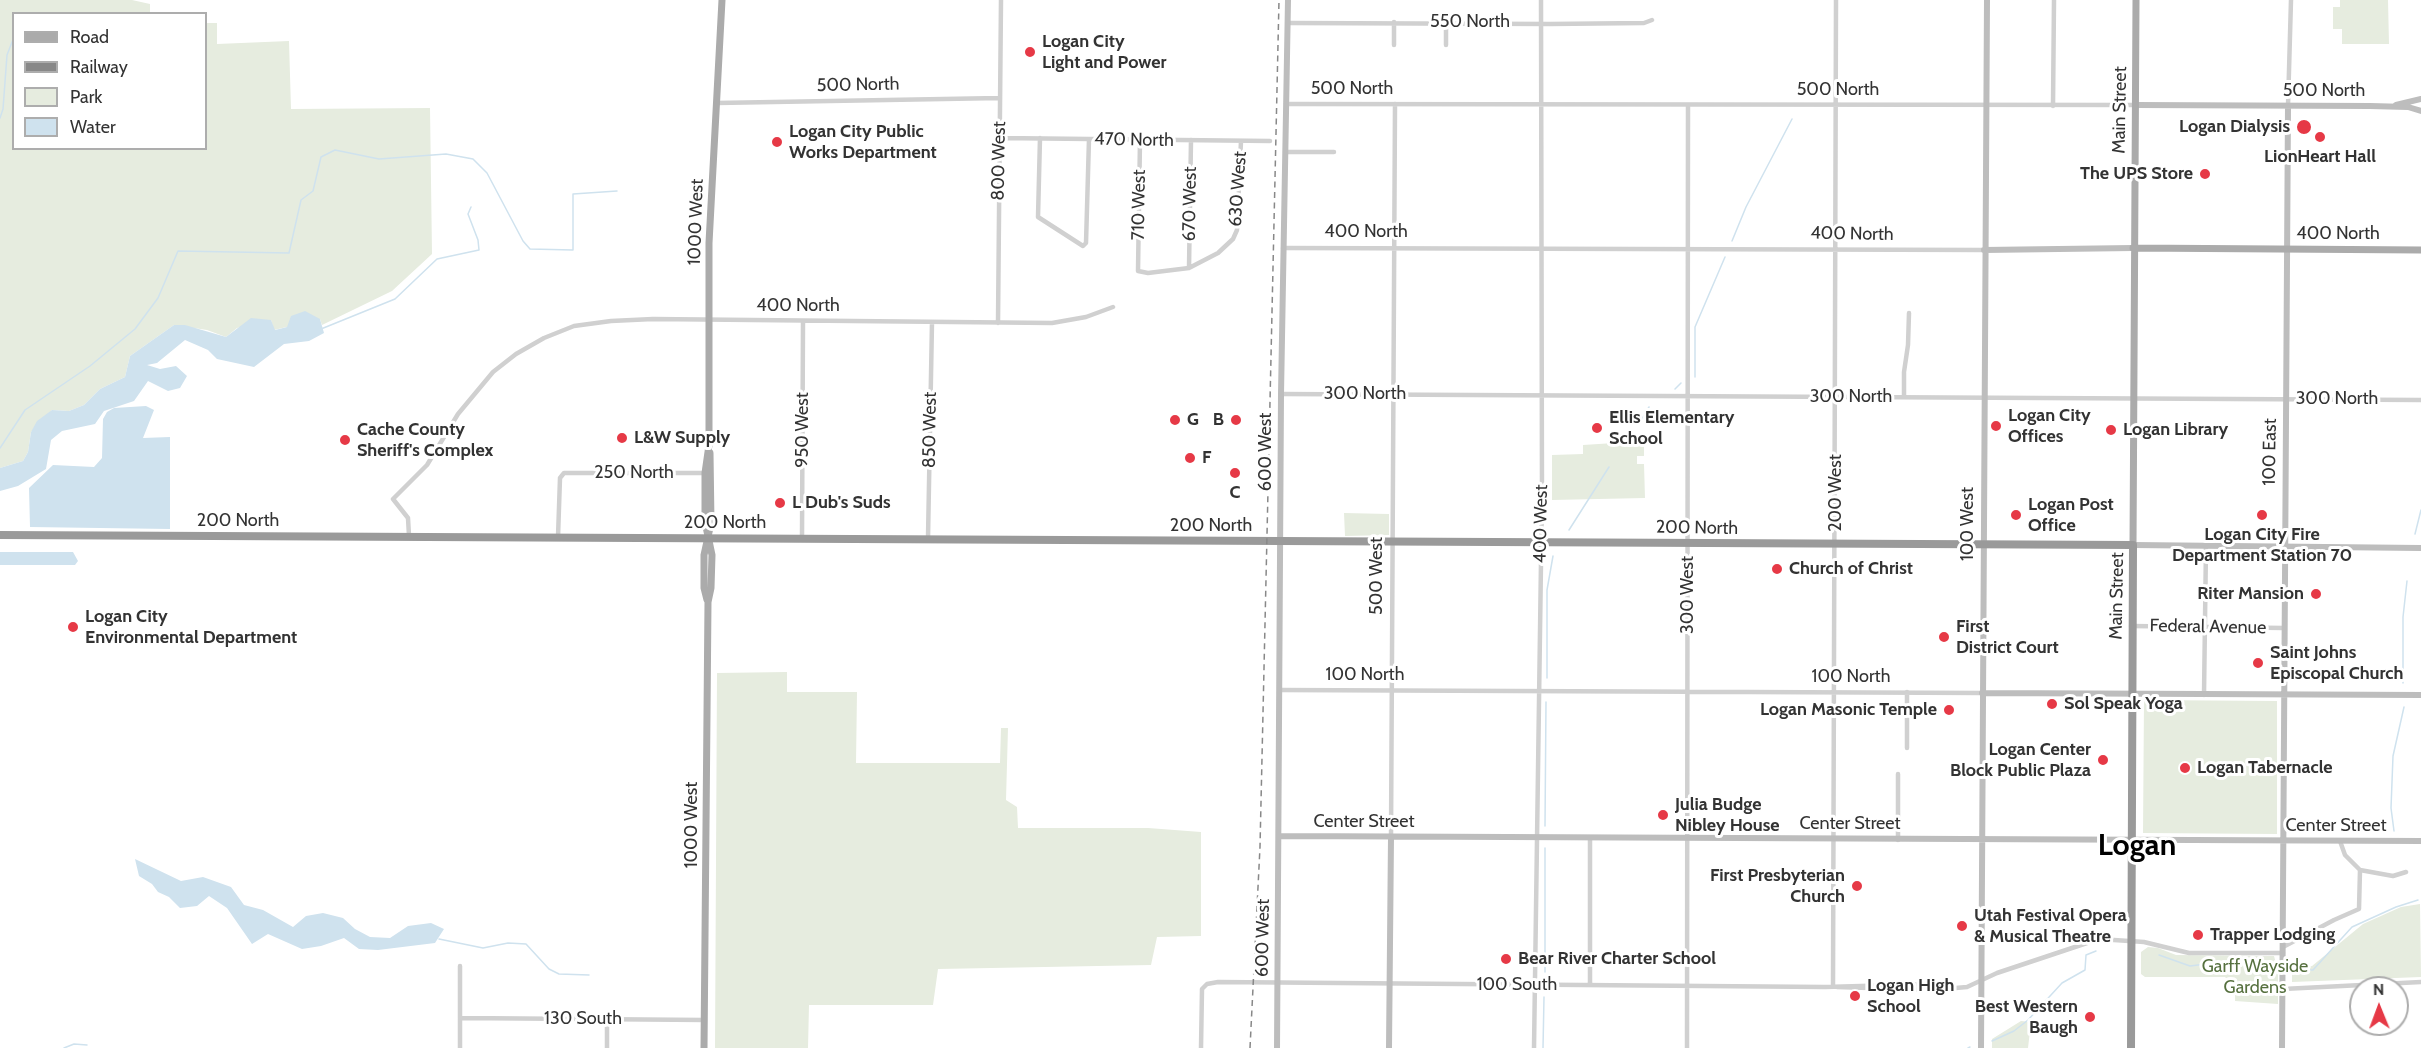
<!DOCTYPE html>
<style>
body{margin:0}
#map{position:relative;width:2421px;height:1048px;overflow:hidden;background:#fff;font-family:Cabin,sans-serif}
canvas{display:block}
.legend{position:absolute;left:12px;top:12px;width:195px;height:138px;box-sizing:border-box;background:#fff;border:2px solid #adadad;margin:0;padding:8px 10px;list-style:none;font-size:18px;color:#333}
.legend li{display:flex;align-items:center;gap:12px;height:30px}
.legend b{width:30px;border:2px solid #adadad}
.north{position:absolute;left:2349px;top:976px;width:60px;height:60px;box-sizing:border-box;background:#fff;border:2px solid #adadad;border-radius:50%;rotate:359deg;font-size:16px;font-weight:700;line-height:24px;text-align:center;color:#333}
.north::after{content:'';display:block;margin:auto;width:21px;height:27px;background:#e63946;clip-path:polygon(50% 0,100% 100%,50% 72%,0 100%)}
</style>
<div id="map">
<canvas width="2421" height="1048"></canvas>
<ul class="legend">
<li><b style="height:8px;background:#ababab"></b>Road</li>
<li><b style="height:8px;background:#888"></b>Railway</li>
<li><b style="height:16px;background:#e6ecdf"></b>Park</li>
<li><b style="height:16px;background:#cfe2ee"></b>Water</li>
</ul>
<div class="north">N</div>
</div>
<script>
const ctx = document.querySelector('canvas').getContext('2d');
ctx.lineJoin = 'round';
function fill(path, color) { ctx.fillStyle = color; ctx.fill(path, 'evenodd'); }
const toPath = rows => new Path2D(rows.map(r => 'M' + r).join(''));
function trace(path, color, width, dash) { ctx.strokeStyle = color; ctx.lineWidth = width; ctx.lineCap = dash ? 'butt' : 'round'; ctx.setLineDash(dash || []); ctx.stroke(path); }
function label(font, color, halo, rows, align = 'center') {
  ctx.font = font + ' Cabin,sans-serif'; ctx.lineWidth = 6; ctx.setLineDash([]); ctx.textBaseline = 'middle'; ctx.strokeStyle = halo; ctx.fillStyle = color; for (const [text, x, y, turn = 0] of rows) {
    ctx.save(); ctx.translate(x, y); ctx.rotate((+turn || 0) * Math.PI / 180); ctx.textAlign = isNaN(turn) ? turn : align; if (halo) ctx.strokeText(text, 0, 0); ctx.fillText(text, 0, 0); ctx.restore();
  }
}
fill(toPath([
 [0,0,132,0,150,4,150,13,14,14,14,148,206,148,206,23,217,23,217,44,289,41,291,109,430,108,432,254,392,291,322,325,320,319,274,330,271,320,237,328,226,337,207,330,174,325,130,356,125,377,100,389,84,405,69,411,52,410,31,432,28,452,23,461,0,468],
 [2340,0,2388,0,2389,44,2342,44,2342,29,2333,29,2333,7,2340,7],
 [1630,434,1644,434,1644,456,1637,456,1637,464,1644,464,1645,498,1552,500,1552,455,1583,454,1583,445,1630,442],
 [1344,513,1389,514,1389,535,1345,536],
 [787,672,787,692,857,692,856,763,1000,763,1001,728,1008,728,1006,800,1017,807,1018,828,1148,828,1201,832,1201,936,1157,937,1151,965,938,969,933,1005,809,1005,808,1048,715,1048,717,673],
 [2144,700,2277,701,2277,834,2143,833],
 [2420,904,2421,977,2292,982,2292,969,2312,966,2363,924,2401,907],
 [2148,947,2158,948,2176,955,2274,956,2278,971,2278,1004,2235,1001,2235,987,2225,977,2145,977,2141,974,2141,952],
 [2021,1021,2031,1022,2028,1048,1992,1048,1992,1039]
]), '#e6ecdf');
fill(toPath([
 [305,311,320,319,324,333,309,341,284,344,254,367,217,359,208,350,185,340,157,363,147,365,160,369,176,366,187,376,180,388,168,391,148,381,134,401,104,411,95,424,62,431,51,440,46,469,18,486,0,491,0,468,23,461,28,452,31,432,37,421,52,410,69,411,84,405,100,389,125,377,130,356,174,325,185,325,226,337,251,318,271,320,275,330,287,327,291,316],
 [146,406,154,410,143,438,170,437,170,529,30,527,29,488,53,465,94,467,102,458,103,419,107,412,114,408],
 [0,552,73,552,78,561,75,565,0,565],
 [135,859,181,881,203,877,231,887,244,905,263,910,293,927,306,916,323,913,343,918,355,929,370,937,390,938,408,926,431,923,444,929,435,943,378,950,359,949,344,938,321,946,302,949,268,934,252,944,227,908,209,896,197,906,180,908,169,897,158,892,152,884,139,876]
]), '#cfe2ee');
trace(toPath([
 [0,118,3,109,7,55,14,37],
 [1732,241,1746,207,1792,119],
 [321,329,395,299,437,259,479,250,478,240,468,214,471,207],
 [1695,377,1695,327,1725,257],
 [1675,389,1681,383],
 [1640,422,1649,407],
 [0,448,25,410,90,366,135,329,158,298,178,251,289,253,301,200,313,191,321,157,335,150,379,159,446,154,473,159,487,173,523,241,530,249,573,250,573,194,617,191],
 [1569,530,1609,467],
 [2415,534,2421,510],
 [1547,678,1547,590,1553,556],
 [2403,683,2403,617,2407,581],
 [1545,826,1546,702],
 [2394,831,2391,808,2393,756,2404,707],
 [439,939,483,948,508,943,526,944,549,969,559,974,589,975],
 [2159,955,2190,966,2238,960,2271,964],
 [2296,970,2313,970,2352,927,2396,907,2418,900],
 [1545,972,1545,848],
 [1992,1041,2014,1031,2028,1020,2062,983,2085,970,2086,955,2096,951],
 [64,1048,74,1044,87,1045],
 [1543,1048,1544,997],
 [1968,1048,1970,1047]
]), '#cfe2ee', 1.5);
trace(toPath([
 [1288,23,1550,24,1644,23,1652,20],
 [1394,45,1394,22],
 [1446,45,1446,22],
 [717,103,1000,98],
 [1286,104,2136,105],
 [2053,106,2054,0],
 [2288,106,2291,0],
 [999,138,1270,141],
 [1040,138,1038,217,1083,246,1086,243,1089,139],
 [1140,140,1138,271,1148,273,1189,268,1218,253,1233,239,1237,230,1241,141],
 [1285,152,1334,152],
 [1283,248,1984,250],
 [1189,268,1191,140],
 [998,323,1001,0],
 [1281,394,2421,400],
 [1904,397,1904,372,1908,345,1909,313],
 [409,536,408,518,393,499,427,465,458,414,493,372,516,354,544,338,574,326,611,321,653,319,1052,323,1086,317,1113,307],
 [558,537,560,478,564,473,705,473],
 [802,538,803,321],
 [928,538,932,322],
 [2131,626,2284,628],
 [1280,690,1982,693],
 [1907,692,1907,748],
 [2204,695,2206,546],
 [1391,837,1395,104],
 [1898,840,1898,774],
 [2340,841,2345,855,2360,870,2393,876,2406,872],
 [2283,947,2334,920,2359,909,2360,870],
 [460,966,460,1048],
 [1590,985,1590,838],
 [1833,987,1836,0],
 [1837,987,1933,990,1967,987,1997,973,2099,939,2144,942,2189,953,2283,953],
 [2283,989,2421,982],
 [460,1018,705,1020],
 [607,1048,607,1019],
 [1201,1048,1202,989,1207,984,1218,982,1825,987,1933,984,1947,987],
 [1534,1048,1542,493,1541,0],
 [1687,1048,1688,105]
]), '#d0d0d0', 4.5);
trace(toPath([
 [2136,105,2370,106,2408,107,2421,111],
 [2396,105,2421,99],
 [1984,250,2133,248],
 [2133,545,2421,548],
 [1982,693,2421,695],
 [1279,836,2421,841],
 [1277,1048,1281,394,1288,0],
 [1389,1048,1391,837],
 [1981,1048,1987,0],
 [2282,1048,2288,106]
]), '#bdbdbd', 6);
trace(toPath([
 [2133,248,2421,250],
 [2133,545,2136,0],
 [707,600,704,588,704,555,711,523,710,453],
 [704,1048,708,602,711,588,712,555,705,522,705,473,709,445,709,243,722,0]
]), '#ababab', 7);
trace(toPath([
 [0,535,2133,545,2131,1048]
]), '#9a9a9a', 8);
trace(toPath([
 [1250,1048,1260,847,1279,0]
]), '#888', 1.5, [6, 4.5]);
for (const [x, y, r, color] of [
 [1030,52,6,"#e63946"],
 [2304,127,8,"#e63946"],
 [2320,137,6,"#e63946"],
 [777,142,6,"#e63946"],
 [2205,174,6,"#e63946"],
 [1175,420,6,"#e63946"],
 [1236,420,6,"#e63946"],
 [1996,426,6,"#e63946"],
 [1597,428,6,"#e63946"],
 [2111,430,6,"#e63946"],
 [622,438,6,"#e63946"],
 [345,440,6,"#e63946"],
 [1190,458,6,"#e63946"],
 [1235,473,6,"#e63946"],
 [780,503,6,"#e63946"],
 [2016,515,6,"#e63946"],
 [2262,515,6,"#e63946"],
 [1777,569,6,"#e63946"],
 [2316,594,6,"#e63946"],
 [73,627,6,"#e63946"],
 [1944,637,6,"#e63946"],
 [2258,663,6,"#e63946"],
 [2052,704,6,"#e63946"],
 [1949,710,6,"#e63946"],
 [2103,760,6,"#e63946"],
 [2185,768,6,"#e63946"],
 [1663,815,6,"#e63946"],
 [1857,886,6,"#e63946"],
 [1962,926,6,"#e63946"],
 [2198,935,6,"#e63946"],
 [1506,959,6,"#e63946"],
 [1855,996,6,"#e63946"],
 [2090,1017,6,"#e63946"]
]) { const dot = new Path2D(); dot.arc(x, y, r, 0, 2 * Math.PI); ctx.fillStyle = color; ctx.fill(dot); trace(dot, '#fff', 2); }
label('18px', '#333', '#fff', [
 ["550 North",1470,22],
 ["500 North",858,85,-1],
 ["500 North",1352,89],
 ["500 North",1838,90],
 ["500 North",2324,91],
 ["Main Street",2120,110,-89],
 ["470 North",1134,140,1],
 ["800 West",999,161,-89],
 ["630 West",1238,189,-86],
 ["670 West",1190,204,-89],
 ["710 West",1139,205,-89],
 ["1000 West",696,222,-88],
 ["400 North",1366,232],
 ["400 North",1852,234,1],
 ["400 North",2338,234],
 ["400 North",798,306],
 ["300 North",1365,394],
 ["300 North",1851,397],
 ["300 North",2337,399],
 ["950 West",803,430,-90],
 ["850 West",930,430,-89],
 ["600 West",1266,452,-90],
 ["100 East",2270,452,-89],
 ["250 North",634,473],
 ["200 West",1836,493,-90],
 ["200 North",238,521],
 ["200 North",725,523],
 ["400 West",1541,524,-89],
 ["100 West",1968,524,-90],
 ["200 North",1211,526],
 ["200 North",1697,528,1],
 ["500 West",1377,576,-90],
 ["300 West",1688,595,-90],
 ["Main Street",2117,596,-89],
 ["Federal Avenue",2208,627,1],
 ["100 North",1365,675],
 ["100 North",1851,677],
 ["Center Street",1364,822],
 ["Center Street",1850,824],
 ["1000 West",692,825,-90],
 ["Center Street",2336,826],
 ["600 West",1263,938,-89],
 ["100 South",1517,985],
 ["130 South",583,1019]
]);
label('bold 18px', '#333', '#fff', [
 ["Logan City",1042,42],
 ["Light and Power",1042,63],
 ["Logan Dialysis",2290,127,"right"],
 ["Logan City Public",789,132],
 ["Works Department",789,153],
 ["LionHeart Hall",2320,157,"center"],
 ["The UPS Store",2193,174,"right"],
 ["Logan City",2008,416],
 ["Offices",2008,437],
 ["Ellis Elementary",1609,418],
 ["School",1609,439],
 ["G",1187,420],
 ["B",1224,420,"right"],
 ["Cache County",357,430],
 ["Sheriff's Complex",357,451],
 ["Logan Library",2123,430],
 ["L&W Supply",634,438],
 ["F",1202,458],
 ["C",1235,493,"center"],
 ["L Dub's Suds",792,503],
 ["Logan Post",2028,505],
 ["Office",2028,526],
 ["Logan City Fire",2262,535,"center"],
 ["Department Station 70",2262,556,"center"],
 ["Church of Christ",1789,569],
 ["Riter Mansion",2304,594,"right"],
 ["Logan City",85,617],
 ["Environmental Department",85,638],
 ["First",1956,627],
 ["District Court",1956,648],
 ["Saint Johns",2270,653],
 ["Episcopal Church",2270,674],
 ["Sol Speak Yoga",2064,704],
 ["Logan Masonic Temple",1937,710,"right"],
 ["Logan Center",2091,750,"right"],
 ["Block Public Plaza",2091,771,"right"],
 ["Logan Tabernacle",2197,768],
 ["Julia Budge",1675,805],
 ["Nibley House",1675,826],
 ["First Presbyterian",1845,876,"right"],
 ["Church",1845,897,"right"],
 ["Utah Festival Opera",1974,916],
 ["& Musical Theatre",1974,937],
 ["Trapper Lodging",2210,935],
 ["Bear River Charter School",1518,959],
 ["Logan High",1867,986],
 ["School",1867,1007],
 ["Best Western",2078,1007,"right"],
 ["Baugh",2078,1028,"right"]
], 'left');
label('18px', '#56703f', '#fff', [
 ["Garff Wayside",2255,967],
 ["Gardens",2255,988]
]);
label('bold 30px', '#000', '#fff', [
 ["Logan",2137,846]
]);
</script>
